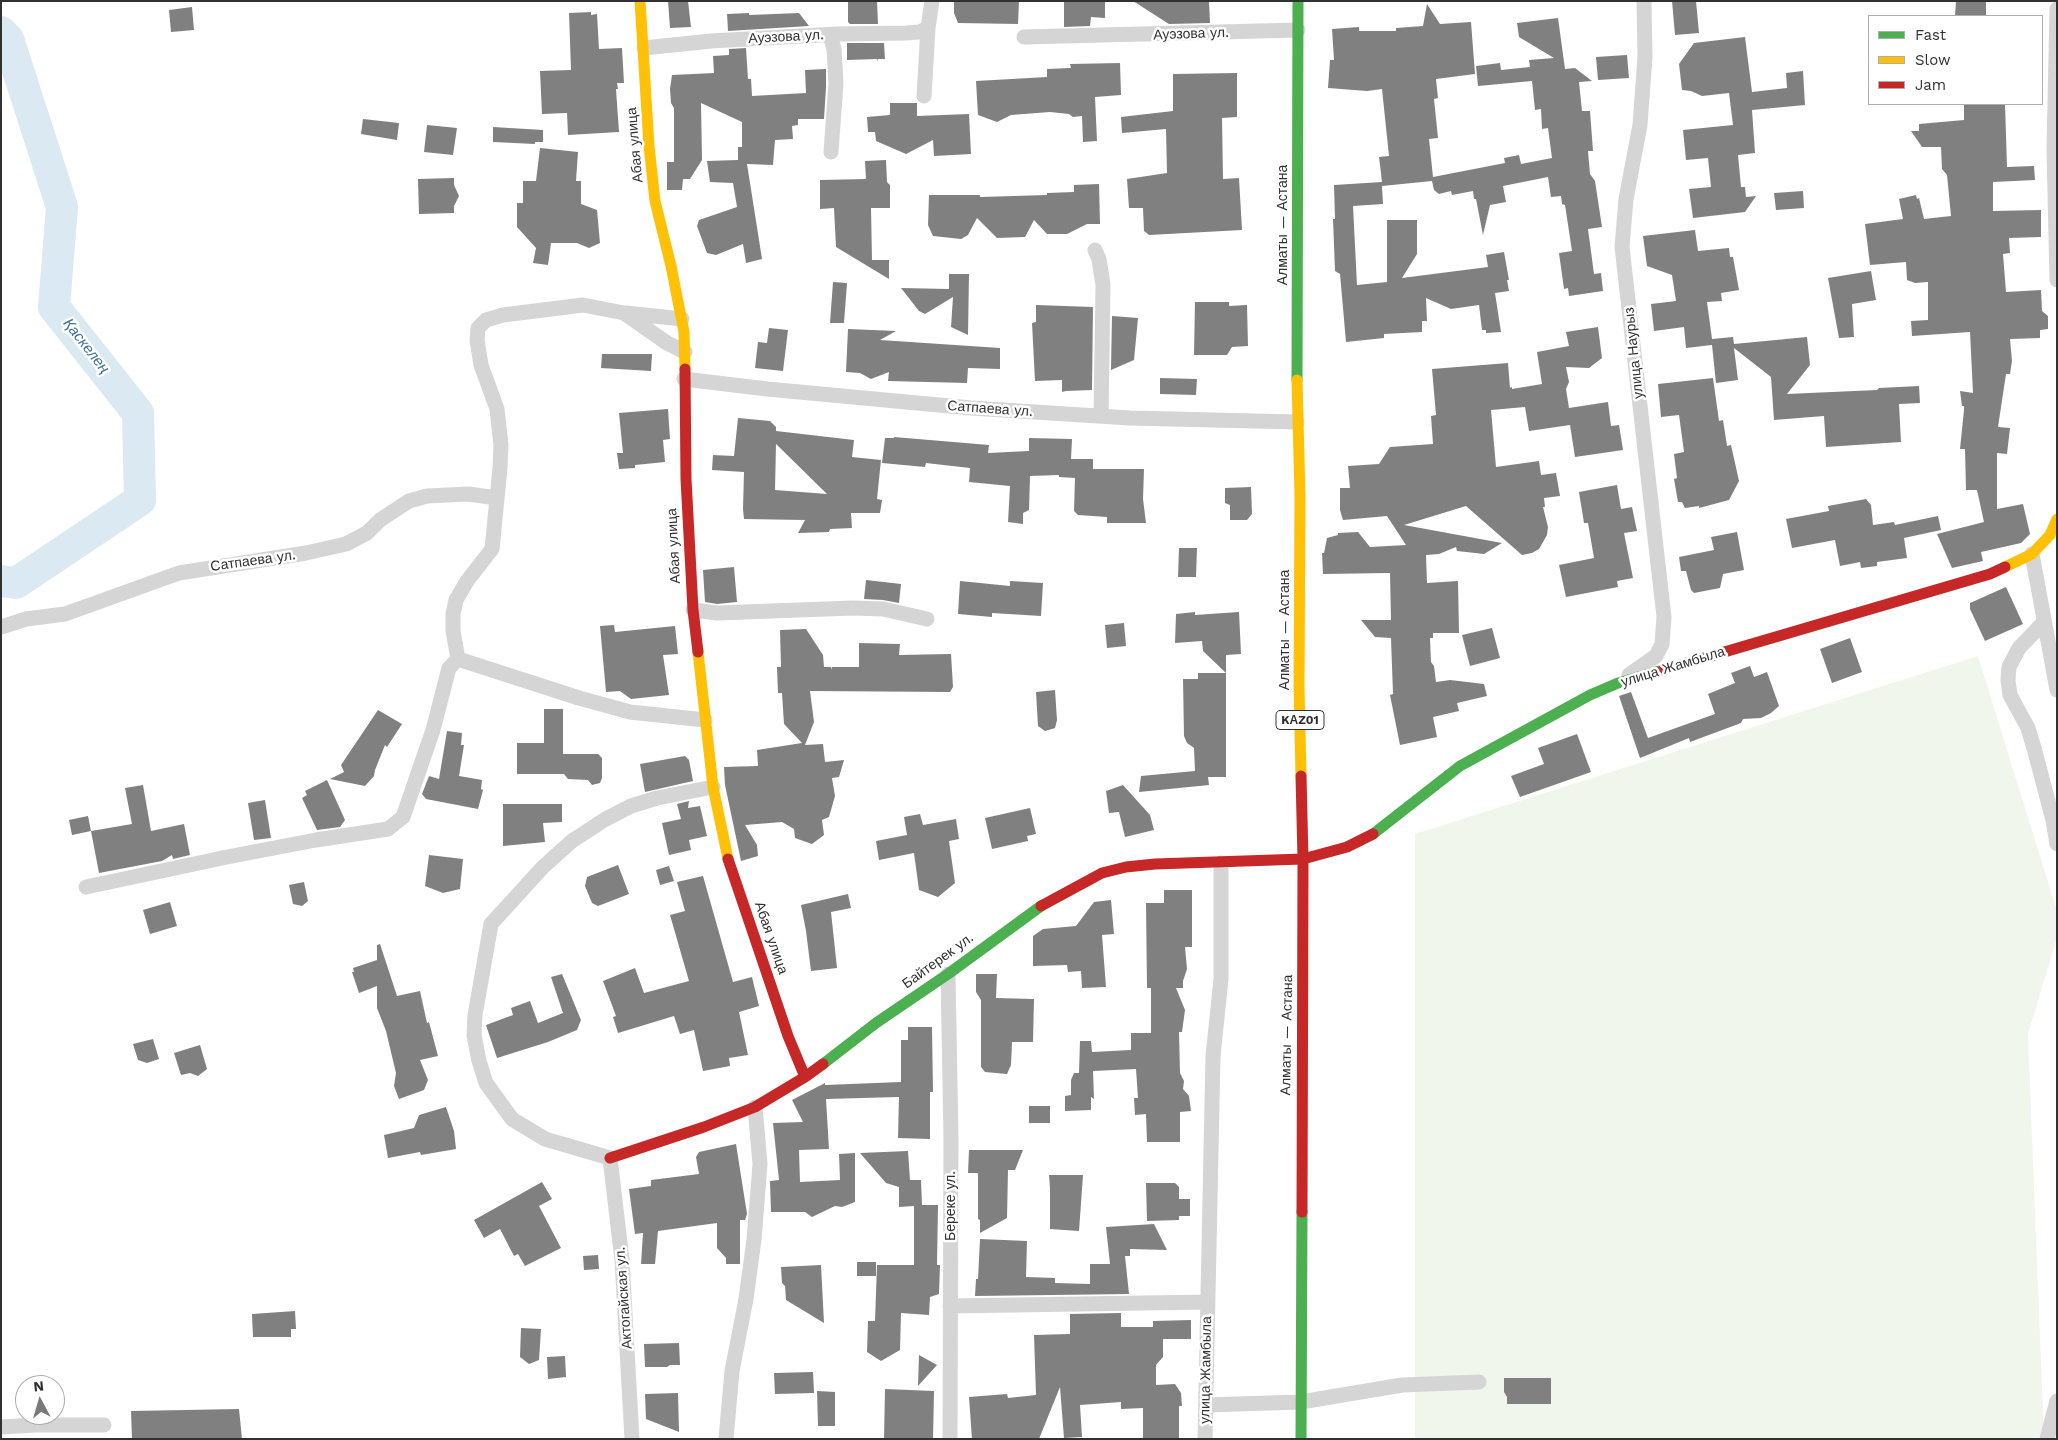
<!DOCTYPE html>
<meta charset="utf-8">
<style>
body{margin:0}
#map{position:relative;width:2058px;height:1440px;overflow:hidden;background:#fff;font-family:"Work Sans",sans-serif}
canvas{display:block}
.frame{position:absolute;inset:0;border:2px solid #313131;pointer-events:none}
.legend{position:absolute;left:1868px;top:15px;width:175px;height:90px;box-sizing:border-box;background:#fff;border:1px solid #adadad;margin:0;padding:6px 9px;list-style:none;font-size:15px;color:#313131}
.legend li{display:flex;align-items:center;gap:10px;height:25px}
.legend b{width:25px;border:1px solid #adadad}
.north{position:absolute;left:15px;top:1375px;width:50px;height:50px;box-sizing:border-box;background:#fff;border:1px solid #adadad;border-radius:50%;rotate:354deg;font-size:14px;font-weight:700;line-height:20px;text-align:center;color:#313131}
.north::after{content:'';display:block;margin:auto;width:18px;height:22px;background:#797979;clip-path:polygon(50% 0,100% 100%,50% 72%,0 100%)}
</style>
<div id="map">
<canvas width="2058" height="1440"></canvas>
<div class="frame"></div>
<ul class="legend">
<li><b style="height:6px;background:#4caf50"></b>Fast</li>
<li><b style="height:6px;background:#ffc107"></b>Slow</li>
<li><b style="height:6px;background:#c62828"></b>Jam</li>
</ul>
<div class="north">N</div>
</div>
<script>
const ctx = document.querySelector('canvas').getContext('2d');
ctx.lineJoin = 'round';
function fill(path, color) { ctx.fillStyle = color; ctx.fill(path, 'evenodd'); }
const toPath = rows => new Path2D(rows.map(r => 'M' + r).join(''));
function trace(path, color, width, dash) { ctx.strokeStyle = color; ctx.lineWidth = width; ctx.lineCap = dash ? 'butt' : 'round'; ctx.setLineDash(dash || []); ctx.stroke(path); }
function label(font, color, halo, rows, align = 'center') {
  ctx.font = font + ' "Work Sans",sans-serif'; ctx.lineWidth = 5; ctx.setLineDash([]); ctx.textBaseline = 'middle'; ctx.strokeStyle = halo; ctx.fillStyle = color; for (const [text, x, y, turn = 0] of rows) {
    ctx.save(); ctx.translate(x, y); ctx.rotate((+turn || 0) * Math.PI / 180); ctx.textAlign = isNaN(turn) ? turn : align; if (halo) ctx.strokeText(text, 0, 0); ctx.fillText(text, 0, 0); ctx.restore();
  }
}
fill(toPath([
 [1978,656,2057,911,2057,938,2028,1034,2044,1439,1415,1439,1415,834]
]), '#f1f6ed');
trace(toPath([
 [1,32,8,39,62,207,54,307,138,413,140,500,16,583,1,581]
]), '#dbe9f2', 32);
fill(toPath([
 [668,1,688,1,691,27,670,28],
 [848,1,877,1,878,24,850,24,848,22],
 [954,1,1019,1,1018,24,958,23,954,13],
 [1064,1,1105,1,1105,18,1091,17,1090,26,1064,27],
 [1133,1,1209,1,1210,23,1169,24],
 [1672,1,1696,1,1699,33,1675,35],
 [1956,1,1986,1,1986,16,1955,16],
 [1427,4,1440,24,1471,22,1475,74,1436,79,1438,98,1434,99,1438,138,1429,139,1433,177,1505,163,1504,158,1519,155,1521,164,1552,158,1548,128,1542,129,1541,109,1535,110,1532,81,1478,86,1476,66,1500,63,1501,70,1530,67,1529,60,1554,58,1519,37,1517,23,1558,18,1565,69,1575,68,1592,81,1579,82,1582,111,1590,111,1593,151,1588,151,1590,174,1595,181,1602,227,1588,229,1594,274,1601,273,1603,291,1569,296,1568,288,1564,289,1559,253,1572,251,1565,205,1562,204,1561,196,1551,197,1548,177,1503,186,1506,202,1490,205,1483,235,1476,199,1474,199,1473,191,1452,195,1451,191,1439,194,1434,190,1432,181,1382,186,1383,204,1353,206,1357,285,1387,282,1387,220,1417,220,1417,254,1402,278,1488,267,1486,255,1504,252,1509,280,1507,280,1509,291,1495,293,1501,332,1486,333,1486,330,1482,330,1479,305,1451,309,1426,298,1427,321,1422,321,1422,332,1384,334,1384,338,1346,342,1340,274,1335,271,1333,219,1335,219,1334,185,1382,182,1379,157,1389,156,1382,89,1367,91,1328,88,1330,60,1334,60,1332,29,1359,27,1359,31,1396,31,1396,28,1423,26],
 [192,7,194,30,171,32,169,10],
 [591,12,591,15,597,14,599,49,622,48,624,83,617,83,618,89,616,89,619,132,568,135,567,113,542,114,540,71,571,70,569,13],
 [749,13,749,15,799,13,809,26,728,31,727,14],
 [1745,37,1752,92,1787,88,1786,73,1803,71,1805,105,1752,110,1755,153,1738,155,1741,187,1745,187,1746,197,1756,196,1745,212,1693,218,1689,189,1711,187,1708,158,1686,160,1683,130,1733,125,1729,93,1702,96,1691,91,1682,90,1679,64,1694,43],
 [847,43,884,43,885,59,878,59,878,61,877,59,847,60],
 [746,48,748,79,751,79,752,96,806,93,805,70,826,69,826,87,824,119,798,119,798,125,792,126,793,139,775,140,773,165,747,164,762,259,746,263,743,244,716,255,707,253,697,226,699,220,737,207,733,183,710,182,707,161,738,160,738,147,742,147,742,122,701,103,702,160,690,179,683,179,682,190,667,190,667,162,674,162,674,108,671,103,670,89,672,75,714,73,713,56,729,55,729,49],
 [1627,55,1629,78,1598,80,1596,57],
 [1120,63,1121,95,1095,97,1097,141,1083,142,1082,116,1073,117,1069,114,1050,112,1011,115,997,122,978,115,976,81,1047,77,1047,69,1071,68,1070,64],
 [1237,73,1237,117,1222,118,1223,179,1239,178,1242,230,1149,235,1144,231,1143,208,1129,208,1127,179,1167,173,1166,129,1122,133,1121,117,1173,111,1173,74],
 [890,103,917,103,917,116,969,114,971,154,934,156,933,140,906,154,876,141,875,132,868,132,867,117,890,115],
 [1964,104,2005,104,2007,167,2034,166,2035,180,1993,182,1993,211,2041,210,2041,237,2009,238,2010,253,2003,254,2006,292,2041,290,2042,311,2048,316,2048,329,2040,330,2040,338,2010,339,2012,361,2010,374,2006,374,1998,427,2010,428,2007,454,1997,453,1997,509,2023,504,2030,534,2021,543,1981,552,1983,561,1952,568,1937,534,1984,522,1977,490,1966,490,1965,449,1960,449,1964,410,1964,406,1962,406,1960,391,1973,393,1970,332,1912,336,1911,321,1928,320,1928,282,1915,283,1907,280,1906,262,1870,265,1865,224,1903,219,1899,199,1916,195,1917,199,1919,198,1924,219,1951,216,1947,175,1942,169,1941,147,1922,147,1911,131,1919,131,1919,124,1964,120],
 [363,119,399,123,397,140,361,134],
 [427,125,457,128,453,155,424,152],
 [493,127,543,130,543,142,535,142,535,144,493,142],
 [540,148,578,152,576,181,581,181,581,204,597,210,600,243,589,248,577,243,551,243,548,265,533,263,536,248,517,227,517,203,523,203,523,181,536,181],
 [886,160,887,182,890,185,890,208,871,208,872,260,889,260,889,279,836,247,834,208,820,209,820,180,866,179,865,161],
 [454,178,454,185,459,196,454,206,454,213,419,214,418,179],
 [1099,184,1100,224,1087,224,1067,234,1047,234,1034,220,1025,237,997,238,977,218,968,235,961,239,933,236,928,225,929,195,980,195,980,197,1047,195,1047,193,1074,192,1074,185],
 [1803,191,1804,208,1776,210,1774,193],
 [1695,230,1698,251,1729,248,1730,257,1733,257,1739,290,1721,293,1722,301,1707,302,1712,339,1733,337,1734,344,1807,337,1810,365,1787,394,1877,390,1879,388,1919,386,1920,403,1899,404,1901,442,1826,447,1824,416,1774,420,1771,377,1734,348,1738,380,1716,383,1712,345,1686,348,1684,327,1654,331,1651,304,1676,301,1672,275,1647,266,1643,236],
 [1871,271,1876,300,1852,304,1854,337,1839,338,1828,278],
 [949,274,969,274,968,335,951,327,953,297,925,314,919,311,901,288,949,289],
 [833,282,847,283,844,323,830,323],
 [1195,302,1229,302,1229,306,1247,305,1248,346,1232,347,1227,355,1194,355],
 [1036,305,1093,307,1092,390,1066,391,1062,392,1062,380,1035,381,1032,323,1036,322],
 [1112,316,1138,318,1134,360,1111,370],
 [1598,327,1602,358,1589,368,1566,367,1569,382,1566,389,1569,408,1608,402,1611,426,1619,425,1623,450,1575,457,1570,425,1529,431,1525,407,1491,410,1496,467,1539,461,1541,475,1556,473,1560,496,1544,498,1545,507,1543,507,1548,527,1547,535,1539,549,1532,553,1522,555,1466,506,1404,525,1502,543,1484,554,1457,551,1456,547,1439,554,1426,555,1427,583,1458,581,1459,633,1433,633,1433,638,1430,638,1431,662,1434,666,1436,682,1450,680,1484,684,1487,696,1457,703,1459,711,1433,717,1437,737,1400,745,1390,695,1393,694,1391,638,1375,637,1361,620,1391,620,1390,573,1323,574,1322,553,1324,553,1327,538,1338,535,1338,533,1358,532,1370,547,1406,545,1387,516,1343,520,1340,510,1340,488,1350,488,1348,466,1379,464,1390,447,1433,444,1431,416,1436,415,1432,369,1508,363,1510,388,1512,387,1512,389,1542,384,1537,352,1569,346,1566,332],
 [769,328,788,330,783,371,755,368,758,342,767,343],
 [848,329,896,331,880,340,1000,348,1000,369,968,368,967,383,888,381,889,372,871,379,860,373,846,372],
 [602,354,652,354,651,371,601,368],
 [1160,378,1197,379,1196,395,1160,394],
 [1713,378,1719,421,1723,420,1727,446,1731,445,1739,481,1729,500,1699,508,1699,506,1685,508,1682,502,1678,502,1674,479,1677,478,1674,454,1684,452,1679,415,1661,417,1658,384],
 [668,409,670,439,663,440,665,462,635,465,635,468,619,469,617,453,623,453,619,413],
 [738,418,770,421,776,427,776,431,854,440,852,457,881,460,877,499,882,500,880,513,851,513,852,528,830,529,829,532,798,533,805,520,744,519,743,509,744,472,712,470,713,455,734,456],
 [776,444,827,494,775,490],
 [894,437,989,445,988,453,1029,451,1029,438,1072,439,1071,459,1093,459,1093,469,1144,469,1143,499,1146,523,1107,523,1107,517,1078,515,1074,511,1075,478,1059,477,1059,475,1030,476,1029,510,1023,513,1023,524,1008,522,1010,486,969,482,970,468,926,463,925,467,882,463,885,438,894,438],
 [1617,485,1621,509,1632,507,1637,531,1624,533,1633,578,1617,581,1618,587,1566,597,1559,565,1594,558,1588,523,1584,523,1579,492],
 [1251,487,1252,514,1247,520,1230,520,1230,505,1225,503,1225,488],
 [1866,499,1871,505,1873,525,1894,522,1895,525,1938,516,1941,530,1904,538,1907,558,1877,562,1877,566,1861,568,1860,562,1840,566,1835,540,1792,548,1786,519,1829,511,1828,506],
 [1737,532,1744,570,1723,574,1720,588,1694,593,1691,590,1686,571,1681,571,1679,557,1714,550,1711,537],
 [1179,548,1197,548,1196,577,1178,577],
 [734,567,737,602,717,604,705,602,703,570],
 [866,580,901,584,899,603,883,600,864,599],
 [960,581,1010,586,1010,581,1043,583,1041,616,992,613,992,617,958,614],
 [2006,587,2023,624,1985,641,1970,609,1970,603],
 [1195,612,1195,615,1239,612,1241,654,1226,655,1226,673,1203,651,1202,641,1175,643,1176,614],
 [1124,623,1126,646,1107,648,1105,625],
 [614,625,615,632,675,626,678,654,663,655,669,695,631,699,620,691,606,692,600,626],
 [1492,628,1500,658,1470,666,1462,635],
 [806,629,823,655,824,667,831,667,832,670,832,667,859,667,859,643,900,644,899,655,951,654,953,687,950,692,810,691,814,722,805,745,823,744,825,762,844,760,839,777,832,778,835,796,829,817,822,820,824,835,812,844,795,838,794,829,782,822,745,825,757,845,758,856,741,861,725,785,724,767,758,766,757,750,802,743,784,724,782,693,778,693,777,667,781,667,780,630],
 [1850,638,1862,672,1832,683,1820,649],
 [1750,666,1754,677,1767,672,1779,706,1771,713,1761,718,1743,719,1741,723,1690,742,1689,738,1640,758,1619,696,1631,692,1648,738,1715,714,1708,694,1735,683,1731,673],
 [1198,673,1226,673,1226,777,1208,777,1209,785,1139,792,1141,776,1195,771,1194,748,1187,743,1184,736,1183,679,1198,679],
 [1055,690,1057,720,1055,728,1045,731,1038,726,1036,692],
 [544,709,563,709,563,754,598,754,602,758,602,778,600,783,592,785,588,780,568,779,564,774,517,774,517,743,544,743],
 [378,710,402,724,387,747,385,745,375,770,374,776,365,786,330,779,344,772,341,765],
 [447,731,462,733,461,745,464,745,459,776,482,780,481,789,483,790,478,809,426,799,422,794,429,776,439,779],
 [1577,734,1591,772,1520,797,1511,776,1544,764,1538,748],
 [685,756,689,760,693,781,645,792,640,764],
 [327,780,345,820,340,827,317,830,302,798,307,795,305,791],
 [143,785,151,831,184,824,190,855,173,859,172,855,162,861,99,873,91,831,132,824,125,788],
 [1123,785,1150,815,1154,830,1125,837,1119,812,1109,813,1106,791],
 [265,800,271,838,254,840,248,803],
 [689,801,688,808,700,806,707,836,689,840,691,850,669,855,662,823,681,819,677,804],
 [503,804,562,804,562,822,543,823,545,842,503,846],
 [1030,808,1036,834,1027,836,1028,841,992,849,985,818],
 [920,814,923,825,956,819,959,839,949,841,955,883,938,897,919,890,914,853,879,860,876,841,907,835,904,817],
 [88,816,91,831,72,835,69,820],
 [429,855,463,859,460,889,443,893,425,886],
 [618,865,629,894,598,906,592,903,585,886,587,877],
 [669,866,674,881,660,885,656,870],
 [703,876,733,982,752,977,759,1006,739,1012,748,1055,729,1058,730,1066,703,1071,694,1030,680,1034,674,1016,618,1033,613,1017,616,1016,603,981,635,968,644,993,689,981,670,915,685,911,677,882],
 [304,882,308,901,302,906,293,904,289,885],
 [1164,890,1192,890,1192,947,1185,947,1187,969,1183,981,1183,988,1176,988,1185,1010,1182,1032,1179,1032,1180,1073,1184,1081,1183,1089,1189,1096,1191,1111,1180,1112,1180,1142,1147,1142,1146,1114,1135,1115,1134,1098,1138,1098,1136,1069,1093,1071,1094,1099,1091,1097,1091,1110,1065,1111,1065,1096,1071,1095,1071,1080,1074,1073,1079,1073,1080,1041,1091,1041,1092,1052,1131,1050,1131,1033,1151,1033,1151,988,1147,988,1146,903,1164,903],
 [848,894,851,908,831,912,837,968,811,971,806,931,801,905],
 [1111,900,1114,934,1102,935,1106,987,1082,988,1081,971,1068,972,1067,965,1033,966,1033,936,1043,929,1076,926,1094,902],
 [170,902,177,926,150,934,143,910],
 [380,944,397,996,420,991,427,1023,429,1022,438,1056,420,1060,428,1080,424,1090,399,1099,394,1086,396,1073,386,1031,377,1008,377,986,359,993,352,972,354,972,353,968,377,960,377,961,377,945],
 [562,974,581,1020,577,1030,548,1042,497,1058,486,1025,513,1015,511,1008,530,1001,538,1023,563,1013,551,977],
 [976,974,997,974,996,998,1034,999,1033,1042,1012,1042,1011,1065,1007,1074,985,1072,981,1067,981,1000,976,992],
 [908,1027,932,1027,933,1092,930,1092,930,1139,898,1138,899,1097,826,1099,829,1149,799,1150,800,1182,840,1180,839,1154,855,1153,855,1202,842,1207,835,1206,812,1217,805,1212,771,1212,770,1181,779,1180,773,1123,803,1122,792,1100,825,1083,825,1085,901,1082,901,1040,908,1040],
 [153,1039,159,1059,147,1063,138,1060,133,1044],
 [200,1045,207,1069,198,1076,190,1073,181,1075,174,1053],
 [1029,1106,1050,1106,1050,1123,1029,1123],
 [446,1107,454,1131,456,1149,421,1155,420,1152,388,1158,384,1135,414,1128,419,1115],
 [736,1144,747,1214,745,1220,740,1220,740,1264,726,1264,726,1258,717,1248,717,1223,658,1231,655,1264,641,1264,643,1233,635,1234,629,1189,651,1186,651,1180,699,1174,696,1157,699,1152],
 [969,1150,1023,1150,1015,1170,1008,1170,1007,1218,980,1233,980,1220,978,1219,978,1173,968,1173],
 [908,1151,910,1180,921,1180,922,1205,938,1205,937,1265,940,1265,939,1294,930,1297,929,1315,901,1313,900,1350,881,1361,867,1352,868,1321,875,1321,877,1265,914,1265,914,1206,899,1207,899,1187,886,1183,860,1153],
 [1049,1175,1083,1175,1079,1231,1050,1229,1050,1188],
 [542,1182,552,1199,539,1206,561,1248,525,1266,518,1254,514,1256,500,1229,484,1238,474,1220],
 [1146,1183,1175,1183,1179,1187,1179,1199,1190,1199,1190,1216,1179,1216,1179,1220,1147,1221],
 [1154,1224,1167,1250,1130,1249,1130,1256,1125,1256,1129,1294,975,1296,976,1279,978,1279,980,1239,1027,1241,1026,1277,1055,1278,1055,1283,1090,1284,1090,1264,1110,1264,1106,1227],
 [598,1255,599,1269,584,1270,583,1256],
 [857,1262,876,1262,876,1276,857,1276],
 [821,1265,824,1323,786,1300,785,1286,782,1283,781,1267],
 [295,1311,296,1329,291,1329,291,1337,253,1337,252,1314],
 [1121,1313,1121,1327,1153,1327,1153,1321,1191,1320,1191,1339,1163,1339,1163,1357,1156,1365,1156,1385,1175,1384,1181,1393,1182,1406,1179,1406,1179,1439,1143,1439,1143,1408,1121,1409,1121,1402,1080,1405,1082,1437,1064,1438,1060,1387,1039,1439,972,1439,969,1397,1007,1394,1008,1398,1036,1395,1034,1335,1070,1334,1070,1314],
 [521,1328,541,1329,539,1360,529,1364,520,1357],
 [679,1343,680,1365,670,1365,667,1367,645,1367,644,1344],
 [919,1355,937,1365,918,1386],
 [565,1356,566,1377,548,1379,547,1357],
 [813,1372,814,1393,775,1394,774,1373],
 [1504,1378,1551,1378,1551,1404,1507,1404,1507,1397,1504,1392],
 [885,1389,934,1391,933,1439,884,1439],
 [817,1391,835,1392,835,1426,818,1426],
 [678,1393,679,1432,646,1419,645,1394],
 [239,1409,242,1439,132,1439,131,1411]
]), '#808080');
trace(toPath([
 [2057,9,2054,149,2057,280],
 [830,35,834,49,836,83,831,152],
 [1024,37,1298,30],
 [644,48,711,41,837,34,906,33,919,32,928,28],
 [924,96,928,28,932,1],
 [1095,250,1099,259,1103,285,1101,416],
 [626,313,682,319],
 [684,379,767,389,971,408,1130,418,1297,422],
 [2032,554,2057,690],
 [693,610,717,613,853,608,883,609,927,619],
 [2044,622,2019,648,2009,667,2008,680,2010,695,2028,728,2034,748,2053,820,2057,844],
 [1,627,26,619,65,614,179,573,306,553,346,544,367,533,380,520,409,501,427,496,468,494,497,498],
 [458,659,453,631,453,614,456,600,467,581,492,549,500,468,501,445,497,409,481,365,477,340,478,328,486,320,503,315,583,305,624,313,667,343,685,352],
 [458,659,579,698,630,712,705,720],
 [1629,675,1656,656,1662,644,1664,617,1622,247,1626,199,1640,125,1645,57,1644,1],
 [86,887,227,857,316,840,388,829,403,817,433,730,449,668,458,659],
 [948,974,951,1139,950,1439],
 [950,1306,1207,1302],
 [1206,1405,1301,1402,1402,1385,1479,1382],
 [1,1427,35,1425,104,1425],
 [632,1439,622,1260,610,1158,545,1139,512,1119,486,1083,479,1061,474,1035,475,1015,491,924,543,867,572,841,604,820,631,806,657,798,713,787],
 [726,1439,732,1371,746,1299,754,1240,760,1164,755,1107],
 [1205,1439,1213,1056,1221,979,1221,863],
 [2047,1439,2057,1401]
]), '#d5d5d5', 15);
trace(toPath([
 [1297,380,1298,1],
 [1373,834,1460,766,1590,695,1618,683,1663,670],
 [823,1064,876,1023,948,974,1041,906],
 [1301,1439,1302,1212]
]), '#4caf50', 11);
trace(toPath([
 [640,1,649,146,655,201,671,266,684,332,685,369],
 [1297,380,1300,496,1299,686,1301,776],
 [2005,567,2032,554,2050,535,2057,519],
 [698,652,713,787,728,859]
]), '#ffc107', 11);
trace(toPath([
 [685,369,686,479,693,610,698,652],
 [1663,670,1990,574,2005,567],
 [1301,776,1303,859,1302,1212],
 [728,859,788,1036,805,1077],
 [1041,906,1102,873,1126,867,1155,864,1303,859,1347,847,1373,834],
 [610,1158,704,1127,755,1107,805,1077,823,1064]
]), '#c62828', 11);
for (const [x, y, w] of [
 [1300,720,48]
]) { const box = new Path2D(); box.roundRect(x - w / 2, y - 9.5, w, 19, 4); ctx.fillStyle = '#fff'; ctx.fill(box); trace(box, '#313131', 1); }
label('bold 12px', '#313131', null, [
 ["KАZ01",1300,720]
]);
label('14px', '#313131', '#fff', [
 ["Ауэзова ул.",1191,34,-2],
 ["Ауэзова ул.",786,37,-3],
 ["Абая улица",635,145,-95],
 ["Алматы — Астана",1283,225,-90],
 ["улица Наурыз",1634,353,-96],
 ["Сатпаева ул.",990,409,4],
 ["Абая улица",674,546,-93],
 ["Сатпаева ул.",253,561,-8],
 ["Алматы — Астана",1285,630,-90],
 ["улица Жамбыла",1673,667,-17],
 ["Абая улица",771,938,71],
 ["Байтерек ул.",938,961,-36],
 ["Алматы — Астана",1287,1035,-89],
 ["Береке ул.",951,1206,-90],
 ["Актогайская ул.",624,1298,-94],
 ["улица Жамбыла",1206,1370,-89]
]);
label('italic 15px', '#3d7095', '#fff', [
 ["Қаскелең",86,346,52]
]);
</script>
